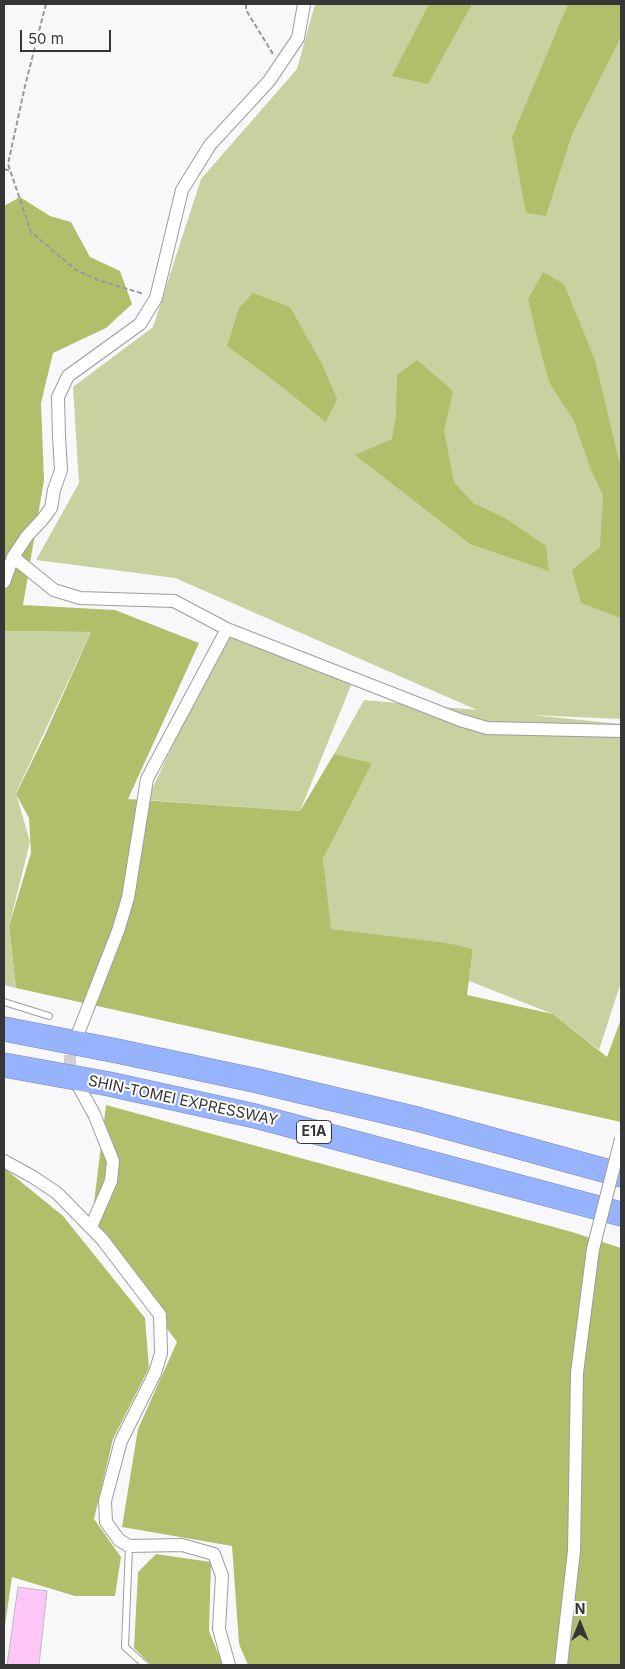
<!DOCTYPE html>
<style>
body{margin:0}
#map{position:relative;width:625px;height:1669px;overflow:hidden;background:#f8f8fb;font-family:Inter,sans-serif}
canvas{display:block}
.frame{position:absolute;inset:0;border:5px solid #363637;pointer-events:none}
.north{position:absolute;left:555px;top:1599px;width:50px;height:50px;-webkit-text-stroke:4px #fff;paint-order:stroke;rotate:0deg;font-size:14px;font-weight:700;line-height:20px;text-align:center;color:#363637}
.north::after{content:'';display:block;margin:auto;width:18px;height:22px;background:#363637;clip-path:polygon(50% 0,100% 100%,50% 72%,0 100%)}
.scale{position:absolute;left:20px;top:30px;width:91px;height:22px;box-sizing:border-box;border:2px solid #363637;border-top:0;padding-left:6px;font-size:15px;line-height:18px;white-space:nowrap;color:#363637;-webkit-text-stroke:4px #fff;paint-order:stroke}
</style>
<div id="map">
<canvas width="625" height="1669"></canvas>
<div class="frame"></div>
<div class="north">N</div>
<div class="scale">50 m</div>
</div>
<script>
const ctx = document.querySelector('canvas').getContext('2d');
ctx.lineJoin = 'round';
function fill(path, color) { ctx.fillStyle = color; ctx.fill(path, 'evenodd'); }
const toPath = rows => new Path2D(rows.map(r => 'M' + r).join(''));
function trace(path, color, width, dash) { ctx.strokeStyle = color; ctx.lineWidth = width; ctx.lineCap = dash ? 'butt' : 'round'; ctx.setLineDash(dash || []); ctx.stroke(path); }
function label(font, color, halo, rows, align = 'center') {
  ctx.font = font + ' Inter,sans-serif'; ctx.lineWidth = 4; ctx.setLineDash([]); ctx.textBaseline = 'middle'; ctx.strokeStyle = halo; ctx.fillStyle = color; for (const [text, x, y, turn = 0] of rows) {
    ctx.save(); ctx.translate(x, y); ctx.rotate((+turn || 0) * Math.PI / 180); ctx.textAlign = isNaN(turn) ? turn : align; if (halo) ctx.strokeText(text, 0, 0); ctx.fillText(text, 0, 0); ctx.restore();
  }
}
fill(toPath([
 [315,4,621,4,621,719,531,715,621,724,621,982,599,1050,553,1014,469,981,473,949,330,929,323,859,371,763,334,754,364,700,477,710,175,578,36,560,79,483,73,387,153,327,201,179,297,69],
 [227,629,354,678,300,811,147,800],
 [4,631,91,632,16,793,30,842,9,926,16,988,4,985]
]), '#c8d2a0');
fill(toPath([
 [429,4,472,4,428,84,392,76],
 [568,4,621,4,621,37,572,134,546,216,526,213,512,137],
 [20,197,50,216,71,222,90,257,120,271,132,304,106,328,53,353,41,403,44,480,23,605,115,610,199,643,128,799,300,811,334,754,372,763,323,859,331,929,447,943,473,949,467,995,553,1014,607,1057,621,1019,621,1122,16,988,9,926,31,853,29,818,16,794,44,737,91,632,4,631,4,206],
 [543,272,564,284,595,360,621,469,621,618,581,603,572,570,600,547,603,495,591,470,574,421,549,382,539,345,528,299],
 [253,293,290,307,322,364,337,399,326,422,268,376,227,346,239,308],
 [417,360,453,391,444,431,454,482,473,503,505,518,546,546,549,571,470,544,355,455,392,439,396,416,397,375],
 [106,1105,572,1232,621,1248,621,1665,248,1665,239,1644,232,1546,122,1527,138,1429,177,1342,91,1227],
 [4,1168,63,1216,145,1318,149,1368,113,1439,94,1519,121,1557,115,1596,75,1596,12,1577,4,1632],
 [156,1554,211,1562,209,1631,223,1665,151,1665,134,1648,138,1572]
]), '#b1bf6a');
const building = toPath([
 [18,1587,47,1591,39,1665,7,1665,18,1587]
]);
fill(building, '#fdc6f7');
trace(building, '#bebcbd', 1);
trace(toPath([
 [76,1038,70,1052,70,1069,76,1081]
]), '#d1d1d4', 12, [12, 6]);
const lane = toPath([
 [4,1002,49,1016],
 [129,1546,125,1647,145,1665]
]);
const street = toPath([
 [13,557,54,590,80,598,174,601,227,629,460,720,487,728,621,731],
 [4,582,13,557,27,536,42,520,51,508,54,490,61,470,59,436,58,397,68,376,140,324,156,298,182,190,210,145,269,81,298,38,304,4],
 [77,1036,118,931,128,898,147,779,227,629],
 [78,1085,94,1114,113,1161,111,1181,91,1227],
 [4,1161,33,1177,57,1193,102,1239,160,1315,161,1353,155,1373,121,1441,105,1501,106,1522,119,1540,129,1546,182,1545,214,1554,222,1576,219,1629,229,1665],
 [561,1665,574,1551,577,1373,593,1249]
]);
const highway = toPath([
 [4,1029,117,1051,258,1081,417,1119,621,1175],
 [4,1065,109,1084,255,1116,621,1214]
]);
trace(lane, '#9c9d9f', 8);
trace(street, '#9c9d9f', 14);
trace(highway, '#7687b8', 25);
trace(toPath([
 [46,4,25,86,8,164,31,232,76,270,98,280,144,294],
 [210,4,214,4],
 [246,4,246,10,273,54],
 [4,169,11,171]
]), '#99999b', 2, [5, 2.5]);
trace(lane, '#fff', 6);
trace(street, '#fff', 12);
trace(highway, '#98b3fd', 24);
const streetBridge = toPath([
 [593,1249,621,1139]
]);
trace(streetBridge, '#9c9d9f', 14, []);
trace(streetBridge, '#fff', 12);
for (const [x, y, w] of [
 [314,1132,35]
]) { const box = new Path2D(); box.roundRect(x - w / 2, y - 11.5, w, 23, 4); ctx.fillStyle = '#fff'; ctx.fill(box); trace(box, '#363637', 1); }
label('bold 14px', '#363637', null, [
 ["E1A",314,1132]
]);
label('15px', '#363637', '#fff', [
 ["SHIN-TOMEI EXPRESSWAY",183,1101,12]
]);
</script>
